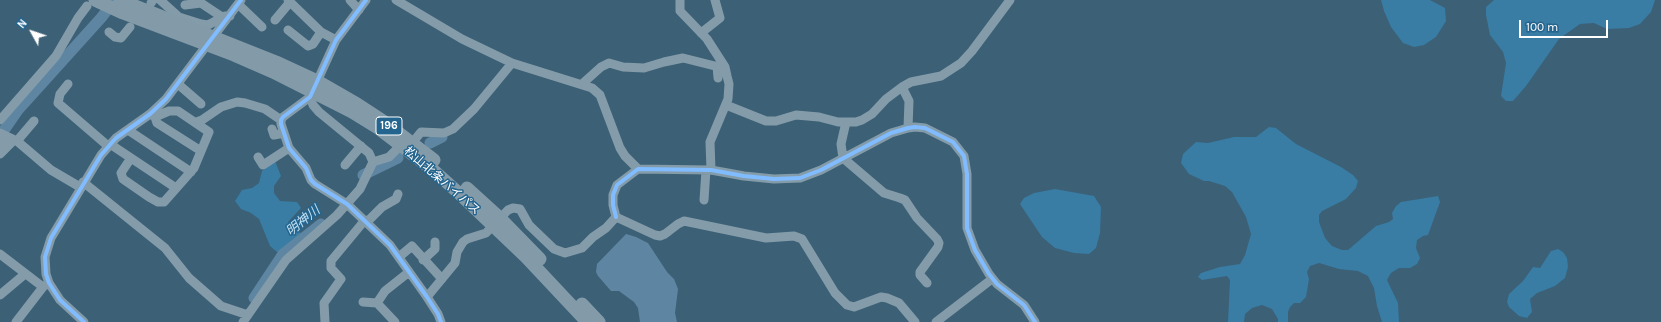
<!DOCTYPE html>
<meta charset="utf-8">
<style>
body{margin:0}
#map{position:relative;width:1661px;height:322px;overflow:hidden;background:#3c6076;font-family:Karla,sans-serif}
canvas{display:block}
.north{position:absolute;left:12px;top:12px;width:40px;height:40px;-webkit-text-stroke:3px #24658f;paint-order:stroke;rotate:310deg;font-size:11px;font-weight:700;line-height:16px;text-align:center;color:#fff}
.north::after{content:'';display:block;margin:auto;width:14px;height:18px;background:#fff;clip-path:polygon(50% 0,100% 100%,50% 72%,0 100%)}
.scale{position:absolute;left:1519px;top:20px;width:89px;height:18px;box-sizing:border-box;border:2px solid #fff;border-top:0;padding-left:5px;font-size:12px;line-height:14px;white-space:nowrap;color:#fff;-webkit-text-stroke:3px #24658f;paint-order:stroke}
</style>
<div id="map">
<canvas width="1661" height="322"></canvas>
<div class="north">N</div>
<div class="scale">100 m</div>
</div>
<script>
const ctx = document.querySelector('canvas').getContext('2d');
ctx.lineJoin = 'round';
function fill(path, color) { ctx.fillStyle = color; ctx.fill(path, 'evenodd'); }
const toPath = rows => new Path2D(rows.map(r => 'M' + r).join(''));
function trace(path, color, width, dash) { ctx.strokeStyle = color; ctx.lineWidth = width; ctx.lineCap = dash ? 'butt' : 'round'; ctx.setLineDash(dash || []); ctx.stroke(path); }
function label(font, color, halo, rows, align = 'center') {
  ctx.font = font + ' Karla,"Noto Sans JP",sans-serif'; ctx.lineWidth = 3; ctx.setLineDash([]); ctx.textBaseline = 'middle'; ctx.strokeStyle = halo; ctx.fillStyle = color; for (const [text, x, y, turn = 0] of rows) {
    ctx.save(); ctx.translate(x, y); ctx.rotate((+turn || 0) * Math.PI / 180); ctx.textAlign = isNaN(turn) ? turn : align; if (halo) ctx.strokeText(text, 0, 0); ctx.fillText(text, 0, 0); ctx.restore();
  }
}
fill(toPath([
 [1381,0,1430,0,1445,8,1446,21,1436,37,1424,45,1414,47,1403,43,1391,27,1384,11],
 [1494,0,1655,0,1651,12,1640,24,1629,28,1607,29,1594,23,1580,24,1559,39,1526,86,1513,101,1506,101,1501,96,1506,63,1503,52,1490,35,1486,15,1486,7],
 [1269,127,1276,128,1296,144,1341,167,1353,175,1358,181,1356,188,1346,199,1322,211,1319,215,1319,222,1325,238,1332,246,1342,250,1348,250,1376,226,1389,222,1393,219,1392,213,1396,206,1401,202,1438,196,1440,202,1428,235,1423,236,1417,240,1416,248,1420,258,1417,264,1410,268,1399,268,1391,273,1387,280,1398,303,1399,322,1382,322,1377,306,1374,288,1368,276,1358,271,1339,269,1319,263,1310,266,1307,272,1309,279,1306,297,1300,303,1294,303,1290,307,1288,312,1288,322,1278,322,1278,319,1272,309,1262,305,1252,308,1245,314,1244,322,1228,322,1230,280,1227,276,1202,280,1198,277,1201,273,1220,267,1240,264,1245,255,1251,234,1246,217,1232,192,1225,186,1209,181,1204,181,1189,174,1181,163,1183,154,1196,142,1208,143,1234,137,1256,137],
 [275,161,281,176,274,186,274,193,280,201,297,202,301,208,288,222,303,235,281,253,277,252,270,246,259,219,251,213,241,209,235,201,242,190,252,188,259,183,262,171],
 [1055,189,1094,196,1101,207,1100,233,1096,248,1089,254,1074,253,1055,248,1042,237,1020,204,1024,198,1034,193],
 [1558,249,1563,252,1567,258,1568,267,1565,278,1555,286,1537,293,1530,299,1532,312,1527,318,1519,316,1509,307,1507,302,1509,294,1523,281,1533,267,1540,268,1551,251]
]), '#397ca4');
fill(toPath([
 [626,234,636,237,648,243,667,272,674,279,678,289,675,313,677,322,640,322,638,308,634,302,619,291,611,291,598,276,596,272,597,264]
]), '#5e86a2');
trace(toPath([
 [0,136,18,110,101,18,115,0],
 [430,143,442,137],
 [363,175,398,158],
 [254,298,283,254,321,224]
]), '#5e86a2', 11);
trace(toPath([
 [160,0,179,17,201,24,208,25,225,16,230,16],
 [288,0,321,32,336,40],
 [350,0,359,10],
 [366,0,336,40,310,97,283,117,281,120,281,124,289,148,306,168,311,180,315,184,347,204,390,245,427,297,438,314,441,322],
 [396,0,462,39,512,63,592,88,600,95,620,148,625,156,638,169],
 [680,0,680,11,707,39,725,67,727,76,729,84,728,99,710,142,711,170],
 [151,3,153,0],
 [238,4,262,27],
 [185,5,201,3,222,17],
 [275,20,290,2],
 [288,30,308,46,313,44,321,32],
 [109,32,115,37,121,38,130,27],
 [701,33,720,18,715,0],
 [717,66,718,78],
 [68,84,60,94,58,103,108,146],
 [178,84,201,104],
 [582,84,601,67,609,63,623,67,644,68,664,62,683,58,715,66,723,64],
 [902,87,909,101,908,128],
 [726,105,766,121,776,121,796,115,819,117,838,122,856,122,862,120,872,114,886,99,902,87,911,82,941,76,961,63,972,51,1010,0],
 [155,117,157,123,201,151],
 [0,120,56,56,78,18,87,6],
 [196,122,202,120,221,107,237,102,245,103,265,109,281,120],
 [846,122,841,144,843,158,884,193,900,198,905,200,917,218,937,239,939,243,938,247,920,272,920,275,927,283],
 [272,129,274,135,284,133],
 [128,130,191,172],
 [0,133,17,141,51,170,80,187],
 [17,141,34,121],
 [413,142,421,132,444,133,453,129,474,109,512,63],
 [110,144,176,188],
 [0,145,7,137],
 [0,154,14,140],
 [258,157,263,165,289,148],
 [131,158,121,173,123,179,149,197,158,202,164,202,194,168,209,132,178,111,169,111,155,117,150,114],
 [373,162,389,157,401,145],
 [345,165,361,146],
 [83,182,165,248,189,278,221,306,248,315],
 [704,200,706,170],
 [616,217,613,205,613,195,617,185,638,169,711,170,744,176,774,179,800,178,821,170,891,133,908,128,915,127,925,128,953,142,964,156,967,174,967,228,975,250,989,274,997,284,1024,305,1035,322],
 [616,217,655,235,660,236,665,234,678,224,684,221,766,238,794,236,802,239,835,293,847,305,854,307,881,297,887,298,899,303,915,322],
 [367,222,382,207,396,199,398,194],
 [0,254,43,287],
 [399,257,412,246,442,279],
 [423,260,435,249,435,242],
 [0,295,25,274],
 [427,297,455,263,457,252,463,242,467,239,486,233,508,210,513,208,520,209,529,225,554,249,565,253,582,248,593,237,606,228,616,217],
 [363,302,377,303,385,291,409,272],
 [377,303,395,322],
 [16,322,43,287,47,284],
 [84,322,60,300,49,283,46,274,45,257,51,238,101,155,116,138,150,114,166,99,241,0],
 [243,322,286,260,337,215,360,189,373,162,369,153,319,112,313,105,310,97],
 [325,322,324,303,341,279,331,268,331,261,365,220],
 [936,322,992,279]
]), '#849ca9', 9);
trace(toPath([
 [95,0,123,13,234,55,273,72,352,112,378,128,432,169,462,196,526,257,587,322],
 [120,0,276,62,317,81,357,104,383,121,434,160],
 [467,188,500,218,540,259],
 [582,304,599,322]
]), '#839ba9', 13);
trace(toPath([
 [366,0,336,40,310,97,283,117,281,120,281,124,289,148,306,168,311,180,315,184,347,204,390,245,427,297,438,314,441,322],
 [616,217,613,205,613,195,617,185,638,169,711,170,744,176,774,179,800,178,821,170,891,133,908,128,915,127,925,128,953,142,964,156,967,174,967,228,975,250,989,274,997,284,1024,305,1035,322],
 [84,322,60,300,49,283,46,274,45,257,51,238,101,155,116,138,150,114,166,99,241,0]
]), '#80bcff', 4);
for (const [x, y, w] of [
 [389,126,26]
]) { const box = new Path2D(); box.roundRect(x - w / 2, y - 9, w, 18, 3); ctx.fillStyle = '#24658f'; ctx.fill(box); trace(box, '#fff', 1); }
label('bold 11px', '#fff', null, [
 ["196",389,126]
]);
label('12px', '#fff', '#24658f', [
 ["松山北条バイパス",442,181,41]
]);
label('italic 13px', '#c1e0f2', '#24658f', [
 ["明神川",303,221,-39]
]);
</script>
